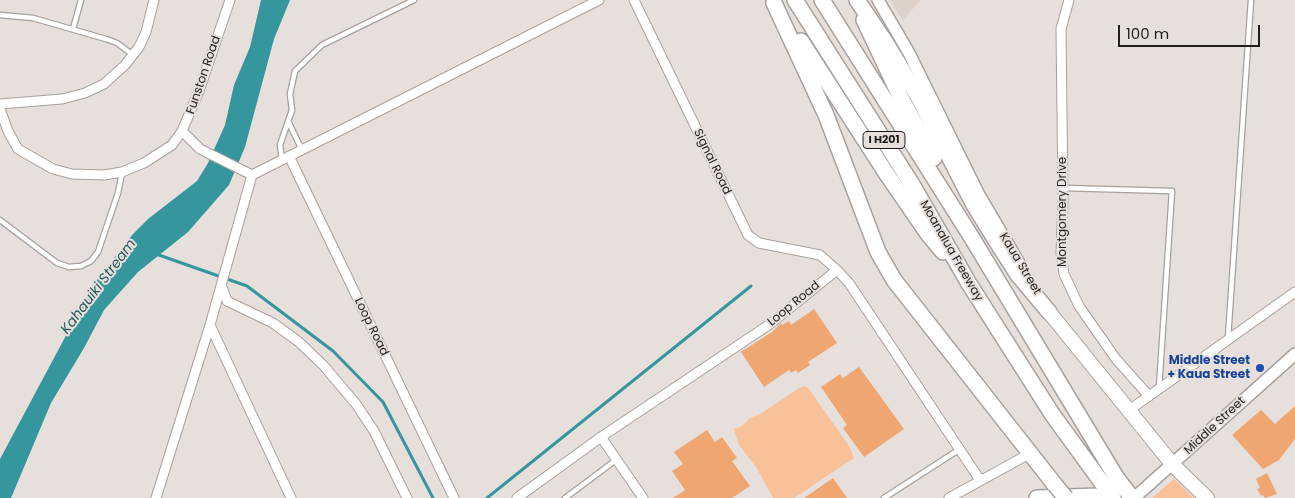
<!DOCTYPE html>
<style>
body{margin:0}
#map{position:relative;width:1295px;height:498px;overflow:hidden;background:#e6dfdb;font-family:Poppins,sans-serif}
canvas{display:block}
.scale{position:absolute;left:1118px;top:25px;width:142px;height:22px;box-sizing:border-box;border:2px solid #201e1c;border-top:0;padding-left:6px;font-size:15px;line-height:18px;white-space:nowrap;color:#201e1c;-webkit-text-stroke:4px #e6dfdb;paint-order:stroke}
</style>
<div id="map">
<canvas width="1295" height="498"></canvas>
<div class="scale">100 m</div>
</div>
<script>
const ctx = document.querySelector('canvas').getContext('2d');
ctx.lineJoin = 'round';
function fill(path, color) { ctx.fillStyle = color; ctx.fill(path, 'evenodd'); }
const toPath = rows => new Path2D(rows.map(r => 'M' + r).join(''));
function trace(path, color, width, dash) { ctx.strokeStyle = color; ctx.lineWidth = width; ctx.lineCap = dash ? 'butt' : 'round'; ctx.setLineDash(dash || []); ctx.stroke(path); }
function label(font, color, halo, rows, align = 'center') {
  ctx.font = font + ' Poppins,sans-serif'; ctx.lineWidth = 4; ctx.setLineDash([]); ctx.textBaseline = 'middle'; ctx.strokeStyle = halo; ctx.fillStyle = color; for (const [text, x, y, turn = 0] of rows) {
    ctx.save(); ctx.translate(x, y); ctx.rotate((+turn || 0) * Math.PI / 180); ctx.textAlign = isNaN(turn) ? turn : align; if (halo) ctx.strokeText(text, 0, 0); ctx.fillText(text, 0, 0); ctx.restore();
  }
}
fill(toPath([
 [890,0,920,0,903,21]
]), '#ded1c8');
fill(toPath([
 [805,386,809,389,849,446,854,458,794,498,773,498,756,467,739,445,734,429,742,426,750,418,762,413,799,388],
 [1174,479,1194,498,1152,498]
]), '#f8c19a');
fill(toPath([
 [261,0,290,0,274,39,245,147,229,185,188,232,138,272,104,310,84,348,51,403,11,498,0,498,0,459,93,285,133,234,148,219,197,181,208,163,225,125,234,85,250,47]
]), '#36969e');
trace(toPath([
 [156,254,247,286,333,351,383,402,433,498],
 [487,498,751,286]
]), '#36969e', 3);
fill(toPath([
 [814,309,837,343,808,362,810,365,798,373,796,370,791,373,789,370,764,387,741,352,772,332,781,323,782,325,789,321,791,325],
 [859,367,904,429,864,457,843,428,847,425,821,387,840,374,843,378],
 [1295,406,1295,439,1279,460,1263,469,1232,435,1261,410,1275,424],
 [707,430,715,442,722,437,737,458,732,461,750,486,732,498,673,498,685,490,672,471,683,464,674,452],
 [1267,473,1277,494,1265,498,1263,495,1261,496,1257,489,1260,488,1256,479],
 [833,478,847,498,804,498]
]), '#efa671');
const lane = toPath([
 [0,15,33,18,106,39,117,43,133,55],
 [73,29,81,0],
 [289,123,302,150],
 [282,159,280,145,292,110,290,94,295,71,322,45,414,0],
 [1063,188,1172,191,1159,388],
 [0,220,57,263,69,267,81,266,91,261,98,252,118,193,122,173],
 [1228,338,1251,0],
 [565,498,616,460],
 [884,498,960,449]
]);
const street = toPath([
 [634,0,748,235,759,243,820,255,837,270,849,283,980,480],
 [1069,0,1061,29,1063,200,1061,253,1064,274,1079,306,1116,359,1149,396],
 [0,104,62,99,85,93,104,84,125,65,139,47,146,32,154,0],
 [0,109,8,131,18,149,53,169,72,174,104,175,122,172,144,163,172,145,182,131,199,91,230,0],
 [182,131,200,149,252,175],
 [289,156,454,498],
 [222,287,227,301,273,323,299,342,324,366,356,404,374,431,407,498],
 [210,325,291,498],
 [1128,411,1295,292],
 [156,498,210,325,252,175,599,0],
 [517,498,601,437],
 [643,498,601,437,770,324,837,270],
 [949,498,1029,454]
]);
const secondary = toPath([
 [878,0,909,53,978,193,1022,268],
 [1134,498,1295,354]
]);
const primary = toPath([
 [1049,312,1173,465,1207,498]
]);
const highway = toPath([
 [795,0,913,186,968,282,1052,414,1113,498],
 [822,0,972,238,1116,477,1132,498],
 [857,0,884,40,918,96,974,205,995,239,1018,275,1049,312],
 [774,3,826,115,878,252,894,280,1055,485],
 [864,20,900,96,934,158],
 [801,41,886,173,928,234,943,252],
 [1037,498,1099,496,1112,498]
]);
trace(lane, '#a7a19d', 7);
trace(street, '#a7a19d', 11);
trace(secondary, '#a7a19d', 14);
trace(primary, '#a7a19d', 16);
trace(highway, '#a7a19d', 18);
trace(lane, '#fff', 4.5);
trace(street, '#fff', 9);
trace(secondary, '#fff', 11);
trace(primary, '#fff', 14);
trace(highway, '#fff', 15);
const highwayBridge = toPath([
 [1055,485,1066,498]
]);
trace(highwayBridge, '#a7a19d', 18, []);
trace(highwayBridge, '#fff', 15);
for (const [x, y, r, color] of [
 [1260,368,5,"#1a4fb4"]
]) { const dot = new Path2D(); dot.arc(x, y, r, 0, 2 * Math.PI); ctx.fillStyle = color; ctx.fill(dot); trace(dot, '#e6dfdb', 2); }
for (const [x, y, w] of [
 [884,140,42]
]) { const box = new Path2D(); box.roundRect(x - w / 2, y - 8.5, w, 17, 4); ctx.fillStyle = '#e6dfdb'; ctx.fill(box); trace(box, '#201e1c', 1); }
label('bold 11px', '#201e1c', null, [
 ["I H201",884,140]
]);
label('12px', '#201e1c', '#e6dfdb', [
 ["Funston Road",204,75,-71],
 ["Signal Road",712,162,64],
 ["Montgomery Drive",1063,212,-90],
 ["Moanalua Freeway",951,251,60],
 ["Kaua Street",1020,264,59],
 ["Loop Road",794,304,-39],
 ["Loop Road",371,327,64],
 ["Middle Street",1215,426,-43]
]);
label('bold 12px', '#164399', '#e6dfdb', [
 ["Middle Street",1250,361],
 ["+ Kaua Street",1250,375]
], 'right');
label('italic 14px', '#23595d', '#e6dfdb', [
 ["Kahauiki Stream",99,287,-53]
]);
</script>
